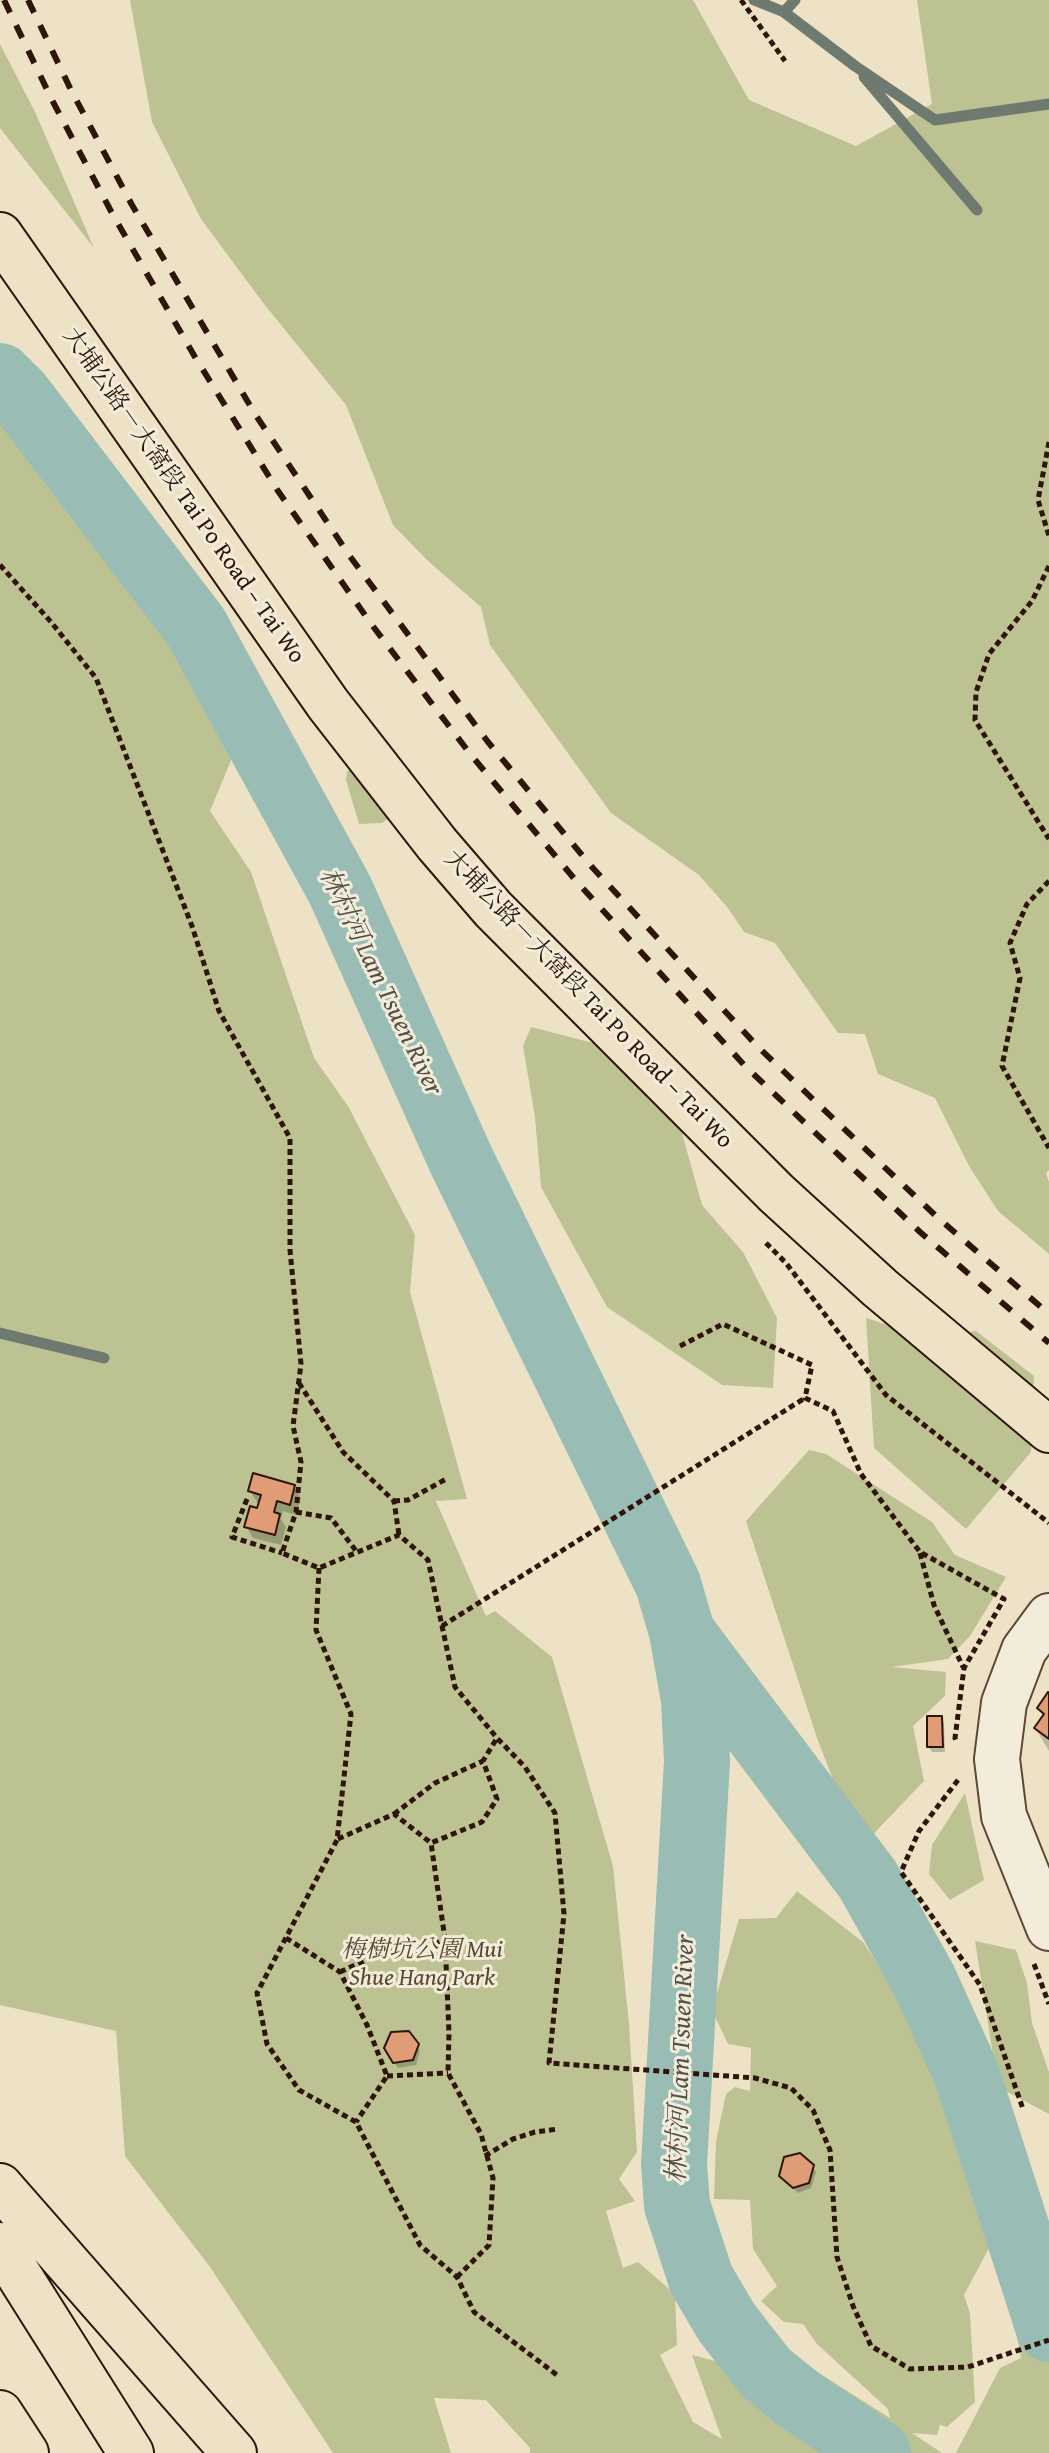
<!DOCTYPE html>
<meta charset="utf-8">
<style>
body{margin:0}
canvas{display:block;background:#eee2c6}
</style>
<canvas width="1049" height="2453"></canvas>
<script>
const ctx = document.querySelector('canvas').getContext('2d');
ctx.lineJoin = 'round';
function fill(path, color) { ctx.fillStyle = color; ctx.fill(path, 'evenodd'); }
const toPath = rows => new Path2D(rows.map(r => 'M' + r).join(''));
function trace(path, color, width, dash) { ctx.strokeStyle = color; ctx.lineWidth = width; ctx.lineCap = dash ? 'butt' : 'round'; ctx.setLineDash(dash || []); ctx.stroke(path); }
function label(font, color, halo, rows, align = 'center') {
  ctx.font = font + ' "Gentium Book Plus","Noto Serif TC",serif'; ctx.lineWidth = 6; ctx.setLineDash([]); ctx.textBaseline = 'middle'; ctx.strokeStyle = halo; ctx.fillStyle = color; for (const [text, x, y, turn = 0] of rows) {
    ctx.save(); ctx.translate(x, y); ctx.rotate((+turn || 0) * Math.PI / 180); ctx.textAlign = isNaN(turn) ? turn : align; if (halo) ctx.strokeText(text, 0, 0); ctx.fillText(text, 0, 0); ctx.restore();
  }
}
fill(toPath([
 [130,0,693,0,749,100,856,146,932,104,917,0,1049,0,1049,1170,1046,1173,1049,1182,1049,1254,998,1211,969,1166,935,1098,878,1074,865,1034,838,1033,775,943,744,932,728,908,699,875,611,813,490,645,481,607,428,561,393,525,346,405,264,304,201,219,152,122],
 [0,44,35,112,94,248,0,128],
 [0,411,43,452,152,603,232,758,210,811,251,872,314,1058,348,1106,415,1235,410,1292,467,1499,436,1501,486,1616,495,1611,552,1657,613,1866,629,2024,637,2152,619,2179,635,2201,606,2211,623,2268,638,2262,675,2294,677,2345,660,2355,693,2422,722,2439,692,2355,738,2367,833,2453,530,2453,530,2448,486,2400,434,2398,451,2453,333,2453,210,2267,125,2156,116,2031,0,2005],
 [371,770,408,804,382,823,359,824,346,780,347,771],
 [531,1027,597,1044,675,1108,702,1205,743,1252,777,1318,773,1388,722,1385,607,1307,541,1187,535,1117,523,1046],
 [866,1318,925,1337,976,1331,1034,1376,1031,1452,966,1529,874,1448],
 [809,1450,826,1454,932,1522,955,1555,1006,1577,970,1636,948,1659,892,1667,946,1672,945,1696,913,1726,924,1781,860,1848,818,1741,746,1521],
 [965,1793,984,1880,950,1900,929,1874,932,1845],
 [797,1891,863,1942,905,2005,932,2069,970,2146,997,2233,964,2295,970,2313,975,2402,947,2427,940,2425,937,2435,912,2433,942,2453,898,2453,799,2383,768,2341,890,2418,888,2409,817,2344,803,2324,784,2322,761,2301,777,2286,753,2249,750,2200,714,2199,716,2141,726,2094,735,2087,750,2091,751,2048,728,2044,712,2010,739,1919,776,1918],
 [975,1941,1016,1950,1027,1983,1032,2023,1049,2072,1049,2114,998,2087],
 [1049,2232,1049,2453,956,2453,1000,2368,1021,2358,1002,2258]
]), '#bdc292');
fill(toPath([
 [294,1487,301,1498,296,1515,283,1511,281,1519,286,1527,281,1545,253,1538,246,1526,260,1503,257,1502,250,1491],
 [1049,1695,1049,1751,1036,1729,1044,1717,1039,1708],
 [941,1718,944,1723,945,1752,932,1752,929,1747],
 [417,2045,420,2051,416,2065,398,2068,386,2048],
 [812,2167,816,2172,811,2188,798,2193,781,2175]
]), '#0003');
trace(toPath([
 [754,0,784,12,855,66,935,120,1049,104],
 [784,12,795,0],
 [864,77,977,210],
 [0,1333,104,1358]
]), '#6e7a70', 11);
trace(toPath([
 [0,376,19,395,196,627,340,890,461,1160,668,1584,682,1632,694,1700,697,1761,674,2164,677,2205,701,2279,727,2323,766,2373,797,2398,878,2453],
 [686,1638,868,1880,924,1980,967,2075,1049,2329]
]), '#99bdb5', 66);
const building = toPath([
 [253,1473,295,1485,290,1505,277,1501,274,1512,280,1514,275,1535,244,1527,250,1506,257,1508,261,1495,248,1491,253,1473],
 [1048,1692,1049,1693,1049,1739,1034,1728,1044,1714,1037,1708,1048,1692],
 [927,1716,942,1716,943,1747,927,1747,927,1716],
 [409,2031,419,2044,413,2060,393,2063,384,2048,391,2032,409,2031],
 [800,2153,814,2165,809,2183,793,2188,779,2176,784,2157,800,2153]
]);
fill(building, '#e09b77');
trace(building, '#2e1508', 2);
const minor = toPath([
 [1049,1616,1024,1650,1004,1703,997,1759,1004,1816,1049,1928]
]);
const major = toPath([
 [0,235,328,704,437,844,493,909,776,1193,880,1288,1049,1430]
]);
const highway = toPath([
 [0,2186,234,2453],
 [0,2245,131,2453],
 [0,2413,26,2453]
]);
trace(minor, '#5e4838', 48);
trace(major, '#2e1508', 48);
trace(highway, '#2e1508', 48);
trace(toPath([
 [741,0,785,61],
 [1049,442,1038,500,1049,536],
 [0,565,51,622,96,678,192,926,219,1011,290,1138,290,1250,301,1364,293,1426,301,1462,296,1512,282,1553,319,1568,399,1535,428,1560,455,1687,497,1738,525,1767,555,1813,564,1914,549,2063,755,2078,791,2088,813,2110,830,2150,837,2257,853,2306,871,2346,910,2369,968,2367,1049,2340],
 [1049,566,1032,601,989,654,976,692,975,720,1049,839],
 [1049,881,1027,904,1010,943,1020,978,1002,1066,1049,1148],
 [766,1243,786,1263,886,1395,1049,1523],
 [680,1346,723,1324,812,1365,805,1398,833,1411,861,1474,920,1552,1004,1599,964,1668,955,1738,957,1743],
 [299,1383,343,1452,394,1501,399,1535],
 [247,1499,232,1537,282,1553],
 [394,1501,408,1500,448,1478],
 [296,1512,331,1518,357,1552],
 [920,1553,934,1605,963,1667],
 [319,1568,316,1630,351,1714,337,1840,257,1993,267,2044,299,2090,356,2122,420,2245,457,2277,474,2312,557,2375],
 [442,1626,805,1398],
 [958,1780,919,1831,901,1872,980,1985,1023,2109],
 [394,1814,435,1783,483,1761],
 [338,1839,394,1814,431,1843],
 [286,1938,340,1972,367,2025,387,2076,356,2122],
 [1034,1964,1049,2004],
 [340,1972,386,1951,410,1953,445,1939],
 [387,2076,448,2073],
 [485,2156,513,2139,535,2132,558,2129],
 [457,2277,489,2245,493,2178,481,2134,448,2073,449,2033,445,1939,431,1843,482,1822,497,1799,483,1761,497,1738]
]), '#2e1508', 5, [6, 4]);
trace(minor, '#f4ecda', 44);
trace(major, '#eee2c6', 44);
trace(highway, '#eee2c6', 44);
trace(toPath([
 [4,0,52,100,113,215,195,357,278,491,372,625,471,755,577,882,746,1067,920,1232,1049,1343],
 [28,0,71,90,132,205,255,414,349,555,488,742,592,867,758,1047,937,1217,1049,1314]
]), '#2e1508', 6, [14, 14]);
label('24px', '#2e1508', '#f4ecda', [
 ["大埔公路－大窩段 Tai Po Road – Tai Wo",183,496,55],
 ["大埔公路－大窩段 Tai Po Road – Tai Wo",588,1000,46]
]);
label('italic 24px', '#594931', '#f4ecda', [
 ["梅樹坑公園 Mui",422,1951],
 ["Shue Hang Park",422,1979]
]);
label('italic 26px', '#535045', '#f4ecda', [
 ["林村河 Lam Tsuen River",380,982,64],
 ["林村河 Lam Tsuen River",682,2059,-88]
]);
</script>
